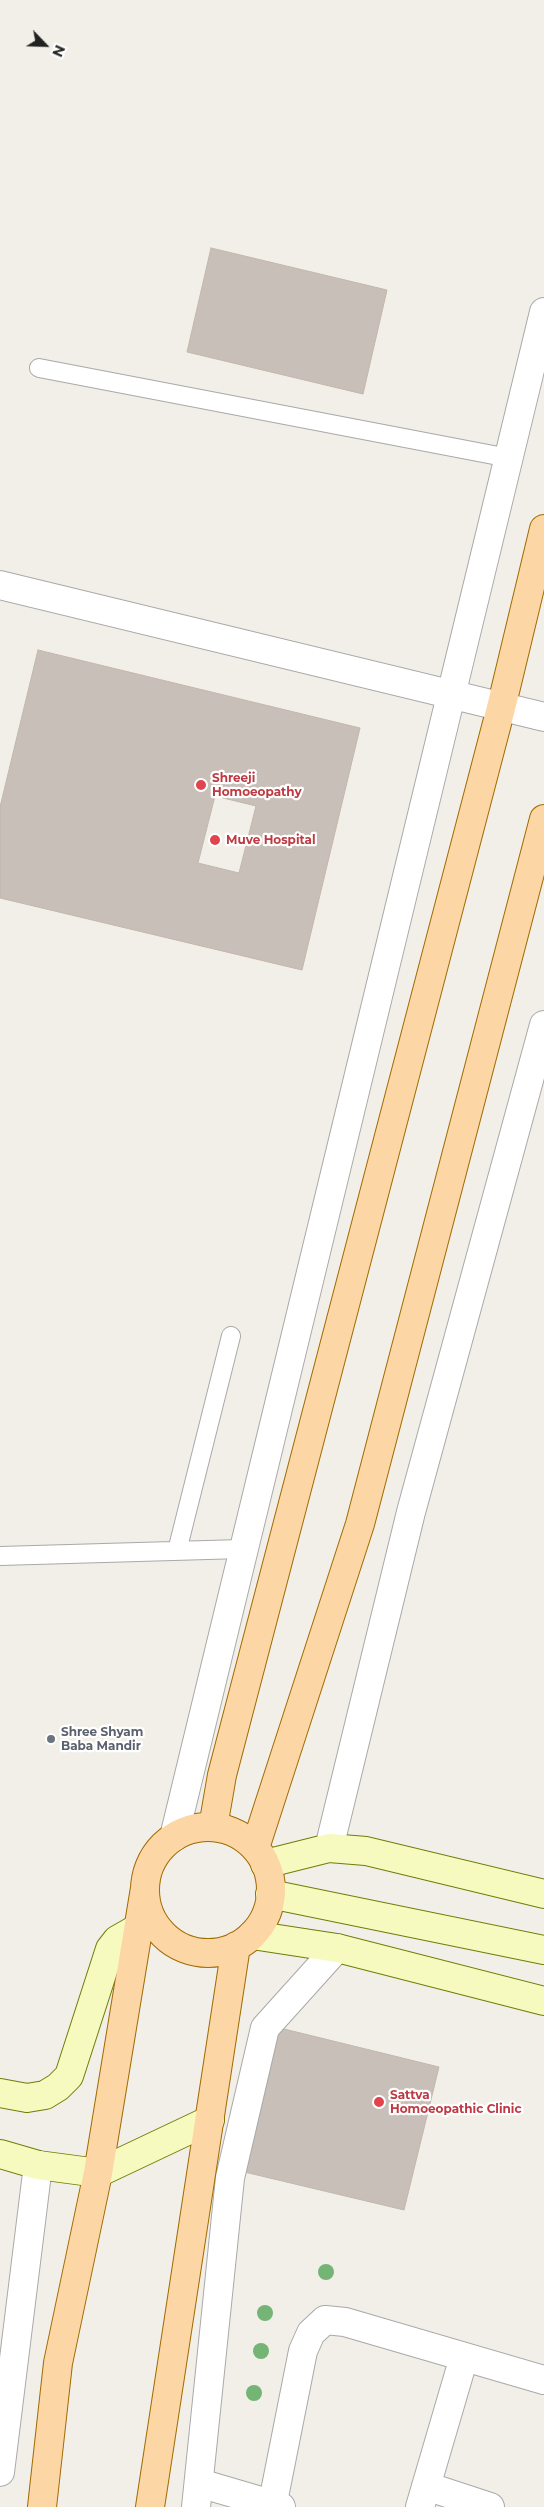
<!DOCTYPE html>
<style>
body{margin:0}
#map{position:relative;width:544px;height:2507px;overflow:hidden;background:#f2efe9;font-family:Montserrat,sans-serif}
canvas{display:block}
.north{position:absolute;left:20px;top:20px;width:50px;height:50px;-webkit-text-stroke:4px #fff;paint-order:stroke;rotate:114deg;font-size:14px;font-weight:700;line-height:20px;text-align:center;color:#222}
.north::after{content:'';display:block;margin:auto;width:18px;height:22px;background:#222;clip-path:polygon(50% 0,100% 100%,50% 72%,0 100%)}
</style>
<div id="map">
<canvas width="544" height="2507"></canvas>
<div class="north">N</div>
</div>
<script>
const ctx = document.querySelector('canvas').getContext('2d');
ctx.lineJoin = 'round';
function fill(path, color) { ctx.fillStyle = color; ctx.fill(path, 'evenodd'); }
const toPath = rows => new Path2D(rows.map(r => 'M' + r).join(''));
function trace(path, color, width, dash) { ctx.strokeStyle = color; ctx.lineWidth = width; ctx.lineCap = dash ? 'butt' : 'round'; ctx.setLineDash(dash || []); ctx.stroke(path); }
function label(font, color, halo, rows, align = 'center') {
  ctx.font = font + ' Montserrat,sans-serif'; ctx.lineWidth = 4.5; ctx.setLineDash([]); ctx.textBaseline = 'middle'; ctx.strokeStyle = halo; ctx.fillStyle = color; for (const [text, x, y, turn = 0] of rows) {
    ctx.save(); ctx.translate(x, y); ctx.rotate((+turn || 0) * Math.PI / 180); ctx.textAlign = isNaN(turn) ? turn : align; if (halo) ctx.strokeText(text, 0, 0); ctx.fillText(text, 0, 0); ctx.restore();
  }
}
const building = toPath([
 [211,248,387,290,363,394,187,352,211,248],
 [38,650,360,728,302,970,0,898,0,807,38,650],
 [215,796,256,806,239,873,198,863,215,796],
 [272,2026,439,2067,404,2210,236,2170,272,2026]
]);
fill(building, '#c7bfb8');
trace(building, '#c4b6ab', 1);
const service = toPath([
 [39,368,509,458],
 [177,1551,231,1336],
 [0,1556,242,1549]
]);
const minor = toPath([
 [199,2483,281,2507],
 [426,2486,490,2507],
 [272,2507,303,2351,311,2333,325,2320,345,2322,544,2380],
 [420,2507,464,2357]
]);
const tertiary = toPath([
 [0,585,544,717],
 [174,1837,544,312],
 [329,1848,411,1512,544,1025],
 [0,2472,38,2165],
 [196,2507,230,2178,265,2028,337,1948]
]);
const secondary = toPath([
 [265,1864,329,1848,366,1851,544,1894],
 [270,1894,544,1950],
 [252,1935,337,1948,544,2001],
 [0,2093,27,2098,45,2095,58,2087,69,2076,110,1949,117,1940,138,1928],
 [0,2154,38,2165,98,2173,210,2120]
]);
const primary = toPath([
 [213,1827,222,1775,501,708,544,529],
 '145 1890a63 63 0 1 1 126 0a63 63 0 1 1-126 0Z',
 [255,1848,360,1524,544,819],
 [42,2507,58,2363,98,2173,145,1888],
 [150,2507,236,1946]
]);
trace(service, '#a9a9a9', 20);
trace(minor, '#a9a9a9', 30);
trace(tertiary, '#a9a9a9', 30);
trace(secondary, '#707d05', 30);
trace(primary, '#a06b00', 30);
trace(service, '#fff', 18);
trace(minor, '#fff', 28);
trace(tertiary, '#fff', 28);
trace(secondary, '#f7fabf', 28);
trace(primary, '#fcd6a4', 28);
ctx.fillStyle = '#74b475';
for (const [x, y] of [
 [326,2272],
 [265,2313],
 [261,2351],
 [254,2393]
]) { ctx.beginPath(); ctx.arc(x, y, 8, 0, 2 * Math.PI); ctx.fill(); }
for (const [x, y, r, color] of [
 [201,785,6,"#e0444e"],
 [215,840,6,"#e0444e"],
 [51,1739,5,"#6b7280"],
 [379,2102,6,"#e0444e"]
]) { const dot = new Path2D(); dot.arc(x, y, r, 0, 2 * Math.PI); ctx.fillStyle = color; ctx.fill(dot); trace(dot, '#fff', 2); }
label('bold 12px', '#be3a42', '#fff', [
 ["Shreeji",212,778],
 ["Homoeopathy",212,792],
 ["Muve Hospital",226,840],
 ["Sattva",390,2095],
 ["Homoeopathic Clinic",390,2109]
], 'left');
label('bold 12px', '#5b616d', '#fff', [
 ["Shree Shyam",61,1732],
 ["Baba Mandir",61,1746]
], 'left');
</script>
